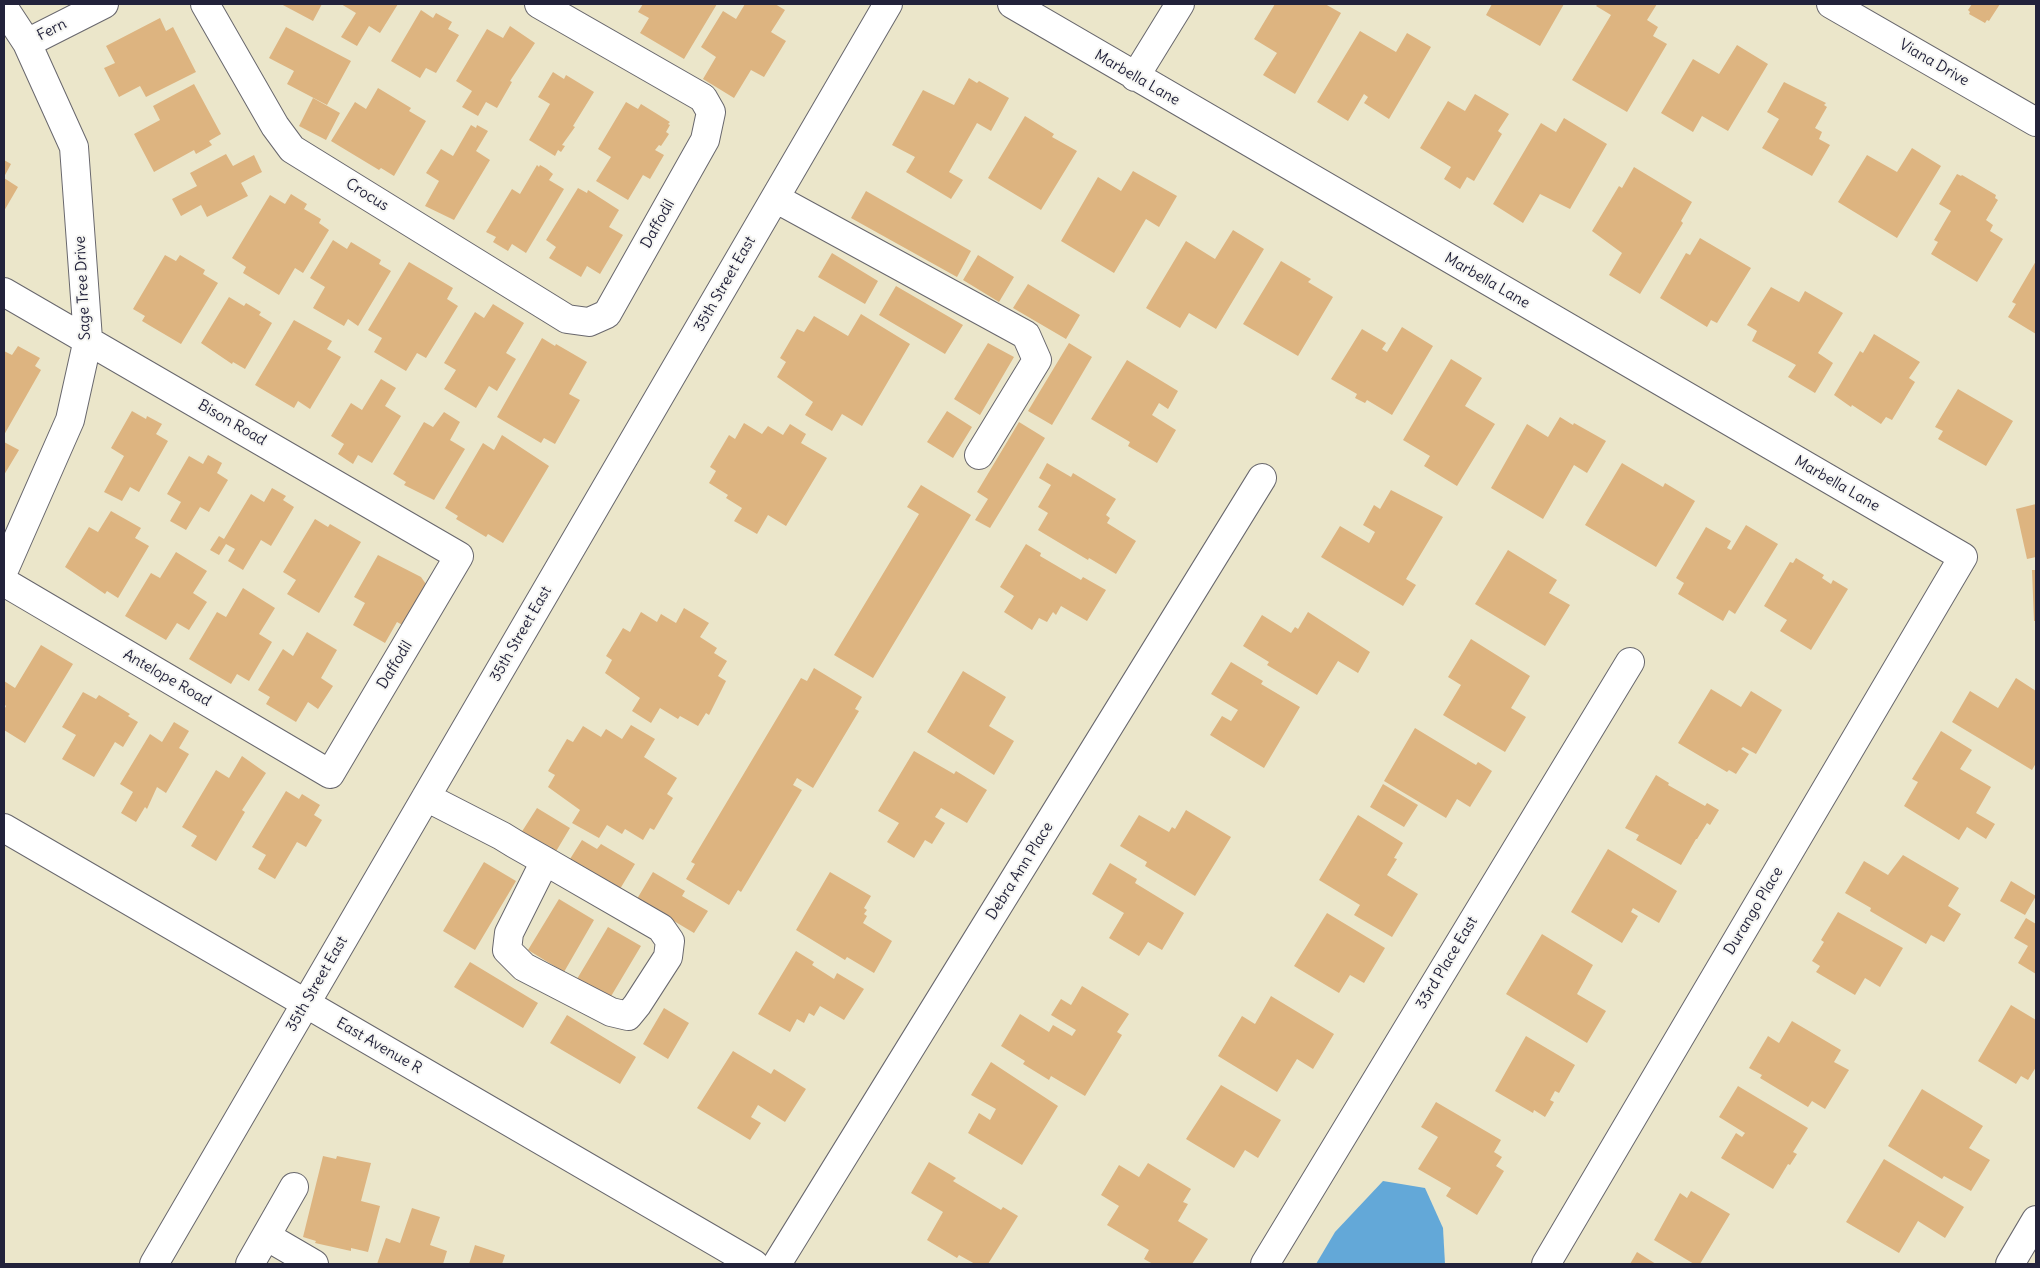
<!DOCTYPE html>
<style>
body{margin:0}
#map{position:relative;width:2040px;height:1268px;overflow:hidden;background:#ebe6ca;font-family:Delius,sans-serif}
canvas{display:block}
.frame{position:absolute;inset:0;border:5px solid #22223b;pointer-events:none}
</style>
<div id="map">
<canvas width="2040" height="1268"></canvas>
<div class="frame"></div>
</div>
<script>
const ctx = document.querySelector('canvas').getContext('2d');
ctx.lineJoin = 'round';
function fill(path, color) { ctx.fillStyle = color; ctx.fill(path, 'evenodd'); }
const toPath = rows => new Path2D(rows.map(r => 'M' + r).join(''));
function trace(path, color, width, dash) { ctx.strokeStyle = color; ctx.lineWidth = width; ctx.lineCap = dash ? 'butt' : 'round'; ctx.setLineDash(dash || []); ctx.stroke(path); }
function label(font, color, halo, rows, align = 'center') {
  ctx.font = font + ' Delius,sans-serif'; ctx.lineWidth = 4; ctx.setLineDash([]); ctx.textBaseline = 'middle'; ctx.strokeStyle = halo; ctx.fillStyle = color; for (const [text, x, y, turn = 0] of rows) {
    ctx.save(); ctx.translate(x, y); ctx.rotate((+turn || 0) * Math.PI / 180); ctx.textAlign = isNaN(turn) ? turn : align; if (halo) ctx.strokeText(text, 0, 0); ctx.fillText(text, 0, 0); ctx.restore();
  }
}
fill(toPath([
 [1383,1181,1425,1188,1443,1228,1445,1264,1316,1264,1335,1232]
]), '#63a8d8');
fill(toPath([
 [281,4,322,4,313,21],
 [341,4,398,4,380,33,369,26,357,46,341,37,356,13],
 [643,4,717,4,684,59,640,33,649,18,638,12],
 [745,4,775,4,785,10,771,32,786,41,764,77,751,70,734,98,703,79,716,57,701,47,723,11,736,19],
 [1275,4,1325,4,1341,13,1295,94,1263,75,1277,53,1254,39],
 [1492,4,1564,4,1540,46,1486,15],
 [1598,4,1657,4,1647,20,1658,27,1653,36,1667,44,1627,112,1572,80,1611,15,1596,6],
 [1972,4,2000,4,1989,21,1987,20,1985,23,1969,14,1970,12,1968,10],
 [421,10,433,18,436,13,452,22,448,29,459,35,436,73,426,68,420,78,391,61],
 [160,18,166,31,173,27,196,72,146,97,140,86,119,97,104,68,115,63,106,46],
 [510,26,535,43,510,81,512,82,497,108,486,102,478,116,462,107,472,91,456,81,487,29,503,38],
 [286,27,351,61,327,105,287,84,294,71,269,58],
 [1360,31,1396,52,1407,33,1431,47,1389,119,1364,103,1368,97,1364,94,1348,121,1317,102],
 [1737,45,1768,64,1728,131,1702,116,1693,132,1661,113,1693,59,1719,74],
 [553,72,564,79,566,75,594,92,573,126,575,127,562,145,565,146,561,152,558,150,555,156,529,140,550,104,538,97],
 [969,78,977,83,979,81,1009,98,991,131,977,123,949,172,963,180,951,199,906,172,915,157,892,145,923,90,954,105],
 [1784,82,1826,103,1824,105,1827,107,1815,128,1822,132,1819,139,1830,145,1812,176,1762,148,1779,119,1767,112],
 [194,84,221,134,209,141,212,145,196,154,194,150,154,172,134,134,160,120,153,106],
 [378,88,411,108,409,111,426,121,394,176,381,168,379,170,331,141,355,102,366,109],
 [1475,94,1509,114,1498,131,1502,134,1474,181,1467,177,1460,189,1444,179,1451,167,1420,148,1448,101,1465,111],
 [313,98,340,113,326,140,299,126],
 [626,102,638,109,641,104,670,122,668,124,670,125,666,132,669,134,661,146,659,145,655,150,664,155,650,179,643,175,628,200,596,181,611,157,598,149],
 [1025,116,1054,134,1052,137,1077,151,1041,210,988,178],
 [1564,118,1607,144,1570,209,1540,194,1523,223,1493,204,1541,123,1556,132],
 [471,125,476,128,477,125,488,131,476,151,490,160,454,220,425,206,439,181,426,173,441,149,453,156],
 [1912,148,1941,166,1897,238,1838,202,1867,155,1897,172],
 [226,154,233,166,254,155,262,172,241,183,248,196,207,217,201,205,181,216,172,199,197,186,190,173],
 [4,160,11,164,4,177],
 [537,165,539,167,540,165,547,169,553,174,549,180,564,189,526,253,512,244,508,251,493,242,496,237,486,232,512,189,520,194],
 [1634,167,1692,202,1681,221,1683,223,1640,294,1609,275,1622,253,1592,231,1619,186,1622,188],
 [1133,171,1177,196,1159,227,1146,219,1114,273,1061,241,1098,177,1121,191],
 [1957,174,1961,176,1962,175,1996,195,1995,198,1998,200,1986,220,1993,225,1990,231,2003,239,1977,282,1931,254,1938,242,1934,240,1951,211,1939,204],
 [4,178,18,187,4,211],
 [578,188,587,193,588,190,619,210,609,227,623,235,600,274,587,266,581,277,549,258,556,247,546,240],
 [866,191,971,251,957,277,851,218],
 [291,194,307,204,304,209,321,219,319,223,329,230,303,273,295,268,279,295,243,273,246,267,232,258,270,195,285,204],
 [1233,230,1264,249,1216,329,1189,313,1180,328,1146,308,1186,241,1215,259],
 [1700,238,1751,268,1717,323,1711,320,1707,327,1660,298,1686,253,1690,255],
 [333,240,347,249,351,242,381,260,379,264,391,271,358,326,348,319,344,326,313,308,325,287,310,278],
 [832,253,878,281,865,304,818,277],
 [165,255,176,261,180,255,205,270,203,274,218,283,181,344,142,321,145,316,133,309],
 [978,255,1014,277,999,302,963,280],
 [1281,261,1311,279,1308,282,1333,297,1298,356,1243,324],
 [2036,261,2036,334,2008,317,2016,304,2012,302],
 [409,262,453,288,447,299,458,306,426,358,417,353,406,371,374,352,382,338,368,330],
 [1028,284,1080,315,1066,339,1013,308],
 [896,286,963,325,945,354,879,315],
 [1771,287,1799,302,1805,291,1843,313,1818,353,1833,363,1815,393,1788,377,1796,365,1752,341,1757,331,1747,325],
 [229,297,244,306,246,303,261,312,259,315,272,323,245,369,233,362,232,364,201,343],
 [493,304,524,323,506,353,516,359,497,391,489,386,476,408,444,389,456,370,444,363,475,312,484,318],
 [861,314,910,344,862,426,842,414,832,431,805,415,813,402,777,377,786,362,780,358,797,329,804,332,814,316,848,336],
 [294,320,332,341,327,349,341,357,310,409,298,401,294,408,255,385],
 [1402,327,1433,346,1392,415,1367,400,1365,403,1355,398,1357,394,1331,379,1362,329,1386,343,1382,349,1387,352],
 [1874,334,1920,362,1909,378,1915,382,1892,420,1886,417,1881,424,1852,405,1851,407,1834,395,1860,351,1863,353],
 [542,338,555,346,556,344,587,362,569,394,580,400,555,444,544,438,541,443,497,417],
 [988,343,1014,357,980,415,954,399],
 [1069,343,1092,357,1052,425,1028,411],
 [18,346,40,358,35,366,41,370,4,435,4,351,12,355],
 [1451,359,1482,378,1465,406,1495,424,1457,486,1424,466,1430,456,1403,440],
 [1127,360,1178,391,1168,409,1159,403,1152,415,1176,430,1157,463,1128,446,1130,442,1091,419],
 [381,379,396,388,385,406,401,416,372,463,358,455,353,464,338,454,344,444,331,436,351,403,362,410],
 [1958,389,2013,421,1986,466,1938,439,1943,431,1935,427],
 [132,411,146,419,147,416,162,424,156,434,168,441,139,492,130,487,122,501,104,492,124,456,111,448],
 [947,411,972,427,953,458,927,442],
 [444,412,460,422,450,440,465,449,434,500,404,485,406,482,393,474,424,422,433,427],
 [1560,417,1573,425,1574,423,1606,441,1587,473,1574,465,1543,519,1491,488,1527,424,1548,437],
 [1019,422,1045,438,990,528,975,520,988,499,977,492],
 [744,423,762,434,768,426,783,435,790,424,806,434,801,443,827,458,786,526,768,515,757,534,734,521,742,508,726,498,728,495,709,483,716,471,710,467,729,435,735,439],
 [502,435,549,466,503,543,488,534,486,537,456,519,458,516,445,508,483,443,494,450],
 [4,442,19,450,4,475],
 [208,455,222,463,217,473,228,480,209,512,200,507,186,530,170,521,181,502,167,494,189,456,203,464],
 [1047,463,1071,477,1073,473,1116,499,1106,515,1110,518,1107,523,1136,541,1116,574,1089,558,1088,560,1038,530,1048,513,1038,507,1051,485,1039,478],
 [1622,463,1663,487,1665,483,1695,501,1656,567,1585,525],
 [921,485,971,515,873,678,834,655,919,514,907,507],
 [272,488,286,496,283,500,294,507,271,546,261,540,243,570,228,561,235,549,226,544,219,555,210,550,219,536,224,539,251,494,264,502],
 [1391,490,1443,517,1406,579,1416,585,1403,606,1321,557,1340,526,1369,543,1375,532,1363,525,1374,505,1380,509],
 [2036,504,2036,557,2027,559,2016,509],
 [111,511,141,528,135,538,149,546,118,598,107,591,105,594,65,567,89,527,98,532],
 [315,519,328,527,330,524,361,542,319,613,287,594,296,580,283,572],
 [1746,525,1778,544,1735,614,1729,610,1723,621,1678,594,1684,583,1676,578,1706,527,1731,541,1727,548,1731,550],
 [1026,544,1041,553,1040,556,1081,580,1083,577,1106,590,1087,621,1061,606,1056,615,1053,612,1047,622,1039,618,1032,630,1004,612,1014,596,1000,587],
 [1508,550,1557,580,1549,593,1570,605,1545,646,1475,604],
 [176,552,207,571,193,593,207,602,189,630,177,623,166,640,125,616,151,573,160,578],
 [378,555,421,577,428,587,406,627,397,622,385,643,353,625,365,603,354,597],
 [1796,558,1824,575,1822,578,1831,584,1833,580,1848,589,1811,650,1780,631,1787,620,1764,606,1790,562,1793,563],
 [2032,570,2036,570,2036,621,2034,621],
 [243,588,275,608,259,634,272,642,249,681,237,674,231,684,189,659,217,612,226,617],
 [684,608,709,623,700,637,717,648,714,653,727,661,718,676,726,681,709,715,706,713,698,726,680,716,678,719,660,708,651,723,632,711,640,698,605,673,612,660,606,656,623,628,630,632,641,612,657,622,661,614,676,623],
 [1308,612,1370,652,1358,673,1338,661,1317,695,1267,665,1269,662,1243,646,1262,615,1291,633,1295,627,1298,629],
 [307,632,337,650,321,678,333,686,318,709,308,702,296,722,266,704,270,697,258,690,283,649,293,656],
 [1471,639,1530,676,1511,708,1526,717,1505,752,1443,715,1461,685,1448,677],
 [41,645,73,664,25,743,4,730,4,710,6,706,4,704,4,681,15,688],
 [1231,662,1263,681,1261,684,1300,707,1264,768,1210,735,1222,716,1231,721,1238,710,1211,694],
 [814,668,862,697,855,709,859,711,813,788,797,778,793,785,802,790,741,892,738,890,729,905,686,879,695,864,691,862,801,678,807,681],
 [963,671,1006,697,989,726,1014,741,994,775,927,732],
 [2016,678,2036,691,2036,763,2032,770,1952,722,1970,691,1998,708],
 [1711,689,1741,707,1751,691,1782,710,1756,754,1743,747,1741,749,1749,754,1736,774,1729,770,1727,772,1678,743],
 [83,692,96,699,99,695,130,714,128,716,138,722,123,747,115,742,94,777,62,759,76,735,62,727],
 [174,722,189,731,179,748,189,754,166,793,157,787,147,809,145,807,136,822,121,813,133,792,120,784,150,734,162,742],
 [631,725,655,739,644,757,677,778,667,794,673,798,654,830,650,828,643,840,625,829,622,834,607,825,599,838,572,823,580,810,548,787,555,775,548,771,567,739,573,742,583,726,601,737,606,729,622,739],
 [1415,728,1476,765,1478,762,1492,771,1470,807,1457,799,1446,818,1384,781],
 [1941,731,1972,750,1960,769,1991,787,1976,813,1995,824,1986,839,1967,827,1959,840,1904,806,1918,782,1912,779],
 [914,751,954,774,956,771,987,790,967,823,941,808,935,817,945,823,932,844,925,840,914,858,887,842,899,823,878,811],
 [242,756,266,773,242,810,245,812,216,861,191,846,197,836,182,827,216,770,229,778],
 [1656,775,1669,783,1668,785,1705,806,1707,803,1719,810,1710,825,1707,823,1697,839,1696,839,1681,865,1636,840,1639,835,1625,828],
 [1383,784,1418,805,1404,827,1370,807],
 [286,791,299,799,302,794,320,805,314,815,322,820,306,847,297,842,275,879,258,869,266,855,252,847],
 [537,808,570,828,555,853,521,833],
 [1186,810,1231,837,1195,896,1145,866,1147,862,1120,846,1139,815,1169,832,1172,827,1175,829],
 [1358,815,1403,843,1394,858,1397,859,1387,875,1418,894,1392,937,1354,915,1360,905,1319,880],
 [582,840,597,849,601,844,635,864,620,889,570,859],
 [1608,849,1677,891,1659,923,1633,908,1631,912,1638,916,1622,943,1571,912],
 [1903,855,1959,888,1948,906,1961,914,1944,942,1931,935,1926,944,1870,911,1871,908,1845,893,1864,861,1888,875],
 [484,862,516,881,475,950,443,931],
 [1110,863,1137,879,1135,883,1184,913,1162,950,1148,942,1139,956,1109,938,1124,913,1092,894],
 [653,872,685,891,682,896,708,911,694,933,637,899],
 [830,872,871,896,864,908,867,910,864,914,867,916,863,923,892,941,874,973,847,957,845,960,796,930],
 [2011,881,2036,896,2025,915,2000,901],
 [559,899,594,920,564,972,528,950],
 [1838,912,1903,948,1880,987,1865,978,1855,995,1816,972,1820,966,1812,961,1824,942,1821,940],
 [1327,913,1385,948,1364,983,1350,975,1339,993,1294,966],
 [2026,918,2036,924,2036,974,2018,963,2028,946,2014,938],
 [608,927,641,946,610,998,577,979],
 [1542,934,1593,965,1577,994,1606,1011,1587,1043,1506,994],
 [796,951,814,962,812,965,834,979,837,973,864,989,844,1020,820,1006,814,1016,809,1013,804,1023,797,1019,790,1032,758,1014],
 [470,962,538,1003,523,1028,454,987],
 [1082,986,1129,1014,1117,1032,1122,1035,1085,1096,1051,1076,1049,1080,1023,1064,1025,1061,1001,1046,1020,1014,1049,1032,1053,1025,1072,1036,1076,1030,1051,1015,1061,999,1071,1005],
 [1271,996,1334,1034,1313,1069,1297,1059,1277,1092,1218,1056,1242,1016,1255,1024],
 [2011,1005,2036,1020,2036,1067,2028,1080,2021,1076,2016,1084,1978,1061],
 [664,1008,689,1023,668,1059,643,1044],
 [567,1015,636,1057,620,1084,550,1043],
 [1792,1021,1841,1050,1834,1062,1849,1070,1825,1109,1812,1101,1808,1107,1760,1078,1762,1075,1749,1068,1768,1036,1779,1043],
 [1526,1036,1575,1065,1559,1093,1555,1091,1550,1100,1554,1102,1545,1117,1534,1110,1533,1113,1495,1091],
 [733,1051,771,1074,774,1069,806,1089,785,1122,758,1105,751,1117,761,1123,750,1140,697,1108],
 [991,1062,1058,1106,1022,1165,968,1133,979,1113,990,1120,996,1109,971,1095],
 [1221,1085,1281,1120,1258,1158,1245,1150,1234,1168,1186,1139],
 [1738,1086,1808,1128,1793,1152,1797,1154,1790,1165,1788,1164,1773,1189,1721,1158,1736,1133,1742,1137,1745,1133,1719,1117],
 [1922,1089,1983,1126,1969,1148,1990,1160,1971,1191,1944,1176,1942,1179,1888,1146],
 [1436,1102,1501,1140,1494,1152,1502,1157,1496,1166,1504,1171,1477,1215,1446,1196,1451,1188,1418,1169,1438,1137,1421,1127],
 [323,1156,336,1159,337,1156,371,1163,361,1201,380,1206,368,1252,351,1248,351,1251,315,1243,316,1241,303,1237],
 [1884,1159,1964,1207,1945,1238,1918,1221,1899,1253,1846,1222],
 [929,1162,956,1178,953,1181,1001,1210,1003,1207,1018,1216,988,1264,975,1264,959,1255,957,1258,927,1240,943,1212,911,1193],
 [1148,1163,1191,1189,1183,1202,1188,1204,1178,1221,1208,1239,1192,1264,1153,1264,1144,1259,1149,1250,1107,1225,1119,1206,1101,1195,1119,1165,1139,1177],
 [1691,1191,1730,1214,1700,1264,1694,1264,1654,1240,1680,1193,1687,1198],
 [412,1208,440,1217,430,1245,447,1251,443,1264,377,1264,386,1238,400,1243],
 [475,1245,505,1255,502,1264,469,1264],
 [1637,1252,1656,1264,1630,1264]
]), '#ddb480');
const minor = toPath([
 [205,4,275,126,292,149,567,319,589,322,607,314,705,140,711,112,703,98,539,4],
 [1012,4,1963,557,1546,1264],
 [1831,4,2036,122],
 [4,8,27,43,74,147,88,339,70,420,4,570],
 [27,43,104,4],
 [1135,77,1180,4],
 [775,198,1026,335,1037,360,979,455],
 [4,292,459,556,330,774,4,582],
 [426,797,502,836,515,844,545,861,661,928,670,941,668,957,637,1005,628,1016,611,1012,524,967,507,950,509,933,545,861],
 [266,1236,314,1264],
 [154,1264,888,4],
 [250,1264,294,1187],
 [777,1264,1262,478],
 [1265,1264,1630,662],
 [2010,1264,2036,1220]
]);
const major = toPath([
 [4,828,754,1264]
]);
trace(minor, '#68676d', 30);
trace(major, '#68676d', 30);
trace(minor, '#fff', 28);
trace(major, '#fff', 28);
label('15px', '#22223b', '#f6f6f2', [
 ["Fern",52,30,-27],
 ["Viana Drive",1934,63,30],
 ["Marbella Lane",1137,78,30],
 ["Crocus",367,195,32],
 ["Daffodil",658,224,-61],
 ["Marbella Lane",1487,281,30],
 ["35th Street East",725,284,-60],
 ["Sage Tree Drive",83,288,-93],
 ["Bison Road",232,423,30],
 ["Marbella Lane",1837,484,30],
 ["35th Street East",521,634,-60],
 ["Daffodil",395,665,-59],
 ["Antelope Road",167,678,30],
 ["Debra Ann Place",1020,871,-58],
 ["Durango Place",1754,911,-59],
 ["33rd Place East",1447,963,-59],
 ["35th Street East",317,984,-60],
 ["East Avenue R",379,1046,30]
]);
</script>
